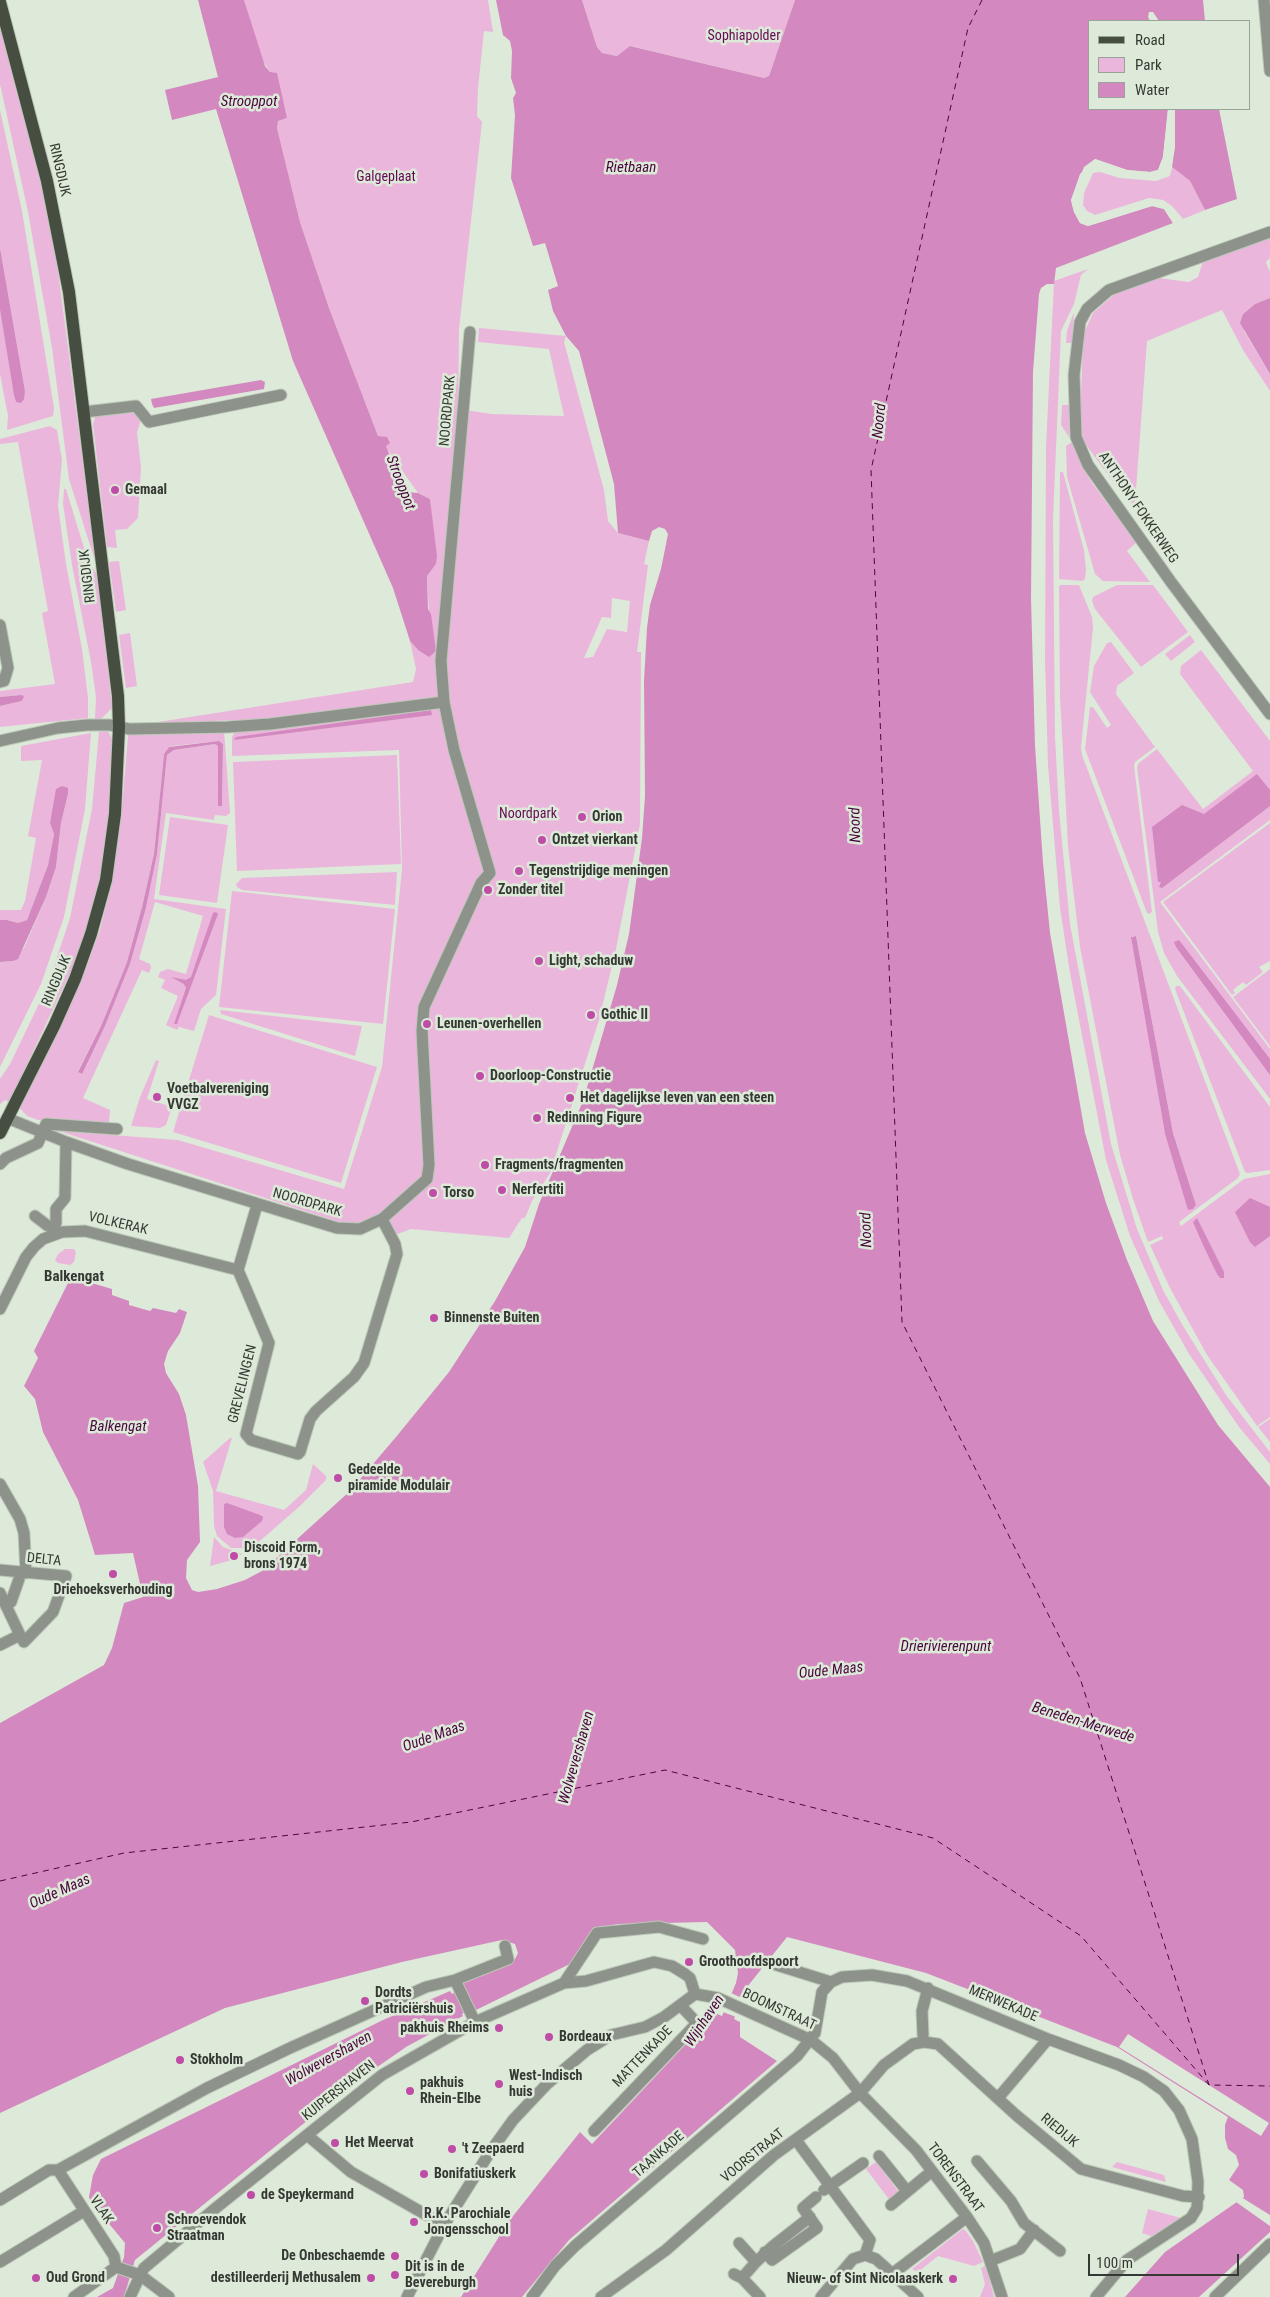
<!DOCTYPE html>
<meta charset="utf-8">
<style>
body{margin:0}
#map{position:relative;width:1270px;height:2297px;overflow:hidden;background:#deead9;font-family:"Roboto Condensed",sans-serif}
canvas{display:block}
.legend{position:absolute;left:1088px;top:20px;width:162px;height:90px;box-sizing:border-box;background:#deead9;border:1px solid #9aa397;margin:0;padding:6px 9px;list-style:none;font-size:15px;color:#353933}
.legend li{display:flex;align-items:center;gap:10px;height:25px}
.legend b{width:25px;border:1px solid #9aa397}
.scale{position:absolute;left:1088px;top:2254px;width:151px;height:22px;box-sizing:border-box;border:2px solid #353933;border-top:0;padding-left:6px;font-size:15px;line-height:18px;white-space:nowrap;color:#353933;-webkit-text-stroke:4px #deead9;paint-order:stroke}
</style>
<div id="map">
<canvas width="1270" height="2297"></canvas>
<ul class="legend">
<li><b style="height:6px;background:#464e42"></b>Road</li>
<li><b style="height:14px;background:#ebb6dc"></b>Park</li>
<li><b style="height:14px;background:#d389bf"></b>Water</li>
</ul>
<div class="scale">100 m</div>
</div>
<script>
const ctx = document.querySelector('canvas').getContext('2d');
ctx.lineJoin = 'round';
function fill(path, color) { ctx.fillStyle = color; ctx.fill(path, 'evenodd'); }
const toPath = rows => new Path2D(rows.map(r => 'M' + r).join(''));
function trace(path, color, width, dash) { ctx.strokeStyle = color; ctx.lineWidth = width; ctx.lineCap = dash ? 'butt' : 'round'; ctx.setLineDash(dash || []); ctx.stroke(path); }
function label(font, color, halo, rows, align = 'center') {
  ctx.font = font + ' "Roboto Condensed",sans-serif'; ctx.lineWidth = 5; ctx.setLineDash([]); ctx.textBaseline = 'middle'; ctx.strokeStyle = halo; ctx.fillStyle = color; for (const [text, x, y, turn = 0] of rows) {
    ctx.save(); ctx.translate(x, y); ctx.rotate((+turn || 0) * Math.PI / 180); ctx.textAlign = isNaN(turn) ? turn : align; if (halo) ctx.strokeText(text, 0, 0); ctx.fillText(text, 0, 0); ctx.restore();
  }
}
fill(toPath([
 [244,0,488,0,493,32,484,31,478,88,477,116,482,122,459,329,458,416,465,410,492,414,564,416,549,349,478,342,479,328,566,336,564,342,604,490,608,521,618,533,649,541,644,564,648,565,637,652,641,652,640,824,616,949,599,1020,550,1173,532,1201,525,1218,522,1218,509,1238,411,1229,395,1235,391,1227,336,1224,336,1221,59,1131,178,1140,344,1189,382,1067,402,869,399,750,232,756,232,737,234,733,269,719,152,723,413,682,416,669,410,641,418,650,429,612,427,575,436,564,430,499,418,493,378,436,329,308,300,222,277,128,278,121,287,118,270,72,260,56],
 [612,598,630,601,627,632,607,629,593,657,584,658,602,617,611,618],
 [582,0,795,0,769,76,764,78,631,46,617,56,602,53,597,47],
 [0,23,19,90,54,240,96,564,69,479,52,348,28,212,0,84],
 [0,110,22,211,54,408,53,416,7,430,8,416,0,374,0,310,16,402,25,391,0,248],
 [1172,167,1190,181,1205,210,1183,219,1172,206,1163,200,1149,198,1095,215,1087,211,1083,205,1084,193,1093,173,1100,172,1120,178,1156,181,1170,176],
 [1270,237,1270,258,1266,262,1270,272,1270,298,1255,304,1243,314,1244,331,1270,374,1270,391,1243,350,1222,310,1147,341,1135,503,1128,502,1084,442,1080,422,1083,343,1085,331,1093,313,1115,294,1159,278,1189,282,1198,277,1203,261],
 [1088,269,1081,275,1074,304,1061,331,1053,519,1055,737,1059,811,1070,924,1111,1144,1137,1229,1163,1290,1183,1326,1226,1395,1270,1452,1270,1464,1239,1427,1189,1354,1159,1301,1130,1236,1106,1160,1070,973,1060,908,1048,765,1045,660,1046,447,1054,281],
 [1074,312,1072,343,1066,343,1067,331],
 [1062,405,1069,405,1069,437,1061,425],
 [133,408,140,417,140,423,137,432,141,467,138,518,127,529,115,530,117,548,107,547,93,424,95,417,102,412],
 [50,426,57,430,62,460,58,506,66,564,82,649,88,698,88,718,0,727,0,706,22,701,21,695,0,697,0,691,55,684,42,613,48,611,18,442,0,444,0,439],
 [1072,442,1090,480,1136,543,1127,551,1150,582,1103,581,1095,574,1067,477,1066,446],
 [1060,472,1063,472,1084,550,1086,570,1085,579,1082,581,1059,579],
 [64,489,66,489,88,561,99,577,112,708,101,719,95,719,96,697,91,662,72,565,63,504],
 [119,561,126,610,116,612,109,562],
 [1061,585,1079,585,1092,617,1093,628,1081,747,1082,755,1240,1174,1238,1178,1179,1222,1181,1226,1244,1179,1270,1174,1270,1417,1257,1426,1207,1355,1170,1288,1150,1245,1163,1239,1162,1236,1148,1242,1133,1199,1120,1155,1080,947,1068,846,1060,697,1059,586],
 [1132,936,1136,936,1173,1133,1196,1205,1193,1209,1165,1134],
 [1117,585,1153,585,1188,632,1141,667,1095,609,1092,601,1093,597],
 [130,633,137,686,126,688,119,635],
 [1190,635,1195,642,1171,661,1165,654],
 [1111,642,1134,673,1117,686,1116,694,1155,747,1135,762,1134,766,1152,912,1149,914,1147,913,1085,749,1090,707,1093,707,1107,728,1111,725,1090,692,1094,666,1107,643],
 [1201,650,1270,741,1270,820,1160,902,1270,1049,1270,1099,1177,976,1164,953,1158,932,1137,767,1139,763,1157,749,1203,809,1253,771,1180,674,1181,666],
 [224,730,230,813,226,816,215,815,214,820,166,813,154,899,226,909,216,995,201,1009,194,1031,179,1027,177,1030,166,1025,178,996,161,988,165,980,158,977,160,972,168,969,186,974,203,916,155,902,139,959,150,964,151,968,149,973,142,970,83,1098,110,1110,109,1124,38,1120,27,1116,18,1106,83,976,100,930,112,882,121,820,128,736,131,733],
 [219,741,223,744,222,806,218,746,215,744,174,750,167,755,157,854,146,908,130,964,105,1026,81,1074,78,1071,102,1024,127,962,142,907,154,854,164,754,169,747,172,746],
 [108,731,114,743,108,819,100,880,88,926,71,971,9,1102,5,1100,0,1104,0,1079,10,1064,47,987,70,918,92,809,99,732],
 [91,733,85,809,64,917,41,984,0,1067,0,962,13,961,24,948,46,897,56,867,61,823,68,794,50,823,54,834,48,865,27,920,18,923,7,920,0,920,0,910,21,910,25,901,36,838,28,836,42,760,21,761,21,746],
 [397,755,401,864,237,871,233,762],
 [170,817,228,825,217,903,159,895],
 [1270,823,1270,961,1259,967,1263,972,1246,985,1243,982,1233,990,1235,993,1232,995,1163,902],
 [397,872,395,905,242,890,237,887,236,884,242,878],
 [232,891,395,909,383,1024,219,1007],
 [1270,969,1270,1046,1233,997],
 [1176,986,1180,986,1270,1107,1270,1170,1248,1173,1245,1172,1175,989],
 [220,1010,362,1026,355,1056,221,1014],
 [209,1015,377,1067,341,1183,173,1132],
 [156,1060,159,1061,147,1099,172,1107,166,1125,160,1128,131,1126,140,1097],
 [65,1249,74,1249,76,1252,74,1262,70,1265,58,1263,55,1260,58,1254],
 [1270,1419,1270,1442,1258,1427],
 [230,1438,232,1438,216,1491,284,1510,306,1490,313,1464,326,1476,326,1480,300,1506,253,1547,247,1548,231,1548,217,1536,214,1526,213,1491,203,1462],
 [214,1537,223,1547,242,1554,232,1560,210,1566],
 [876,2162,901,2195,891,2202,866,2169],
 [1117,2162,1164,2175,1166,2182,1112,2167],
 [1148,2209,1181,2218,1151,2236,1142,2233],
 [963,2229,966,2231,973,2241,983,2262,974,2266,938,2256,918,2272,912,2269],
 [985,2266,988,2274,994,2297,980,2297,985,2284,981,2268]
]), '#ebb6dc');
fill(toPath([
 [198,0,244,0,265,66,270,72,277,73,287,118,278,121,277,128,300,222,329,308,378,436,387,437,390,443,386,446,401,482,408,492,418,493,430,499,437,556,436,564,427,576,428,609,431,614,436,651,429,657,418,650,410,641,393,588,293,361,216,109,172,120,165,90,218,77],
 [496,0,582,0,597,47,602,53,617,56,630,46,764,78,769,76,795,0,1203,0,1205,21,1159,21,1153,12,1149,12,1148,17,1150,21,1089,21,1089,109,1168,109,1163,157,1158,170,1150,172,1127,170,1095,159,1080,174,1071,200,1074,212,1080,223,1088,226,1152,206,1164,209,1173,223,1056,268,1054,284,1047,284,1041,288,1039,294,1033,372,1031,598,1035,746,1043,863,1050,933,1085,1133,1106,1203,1127,1260,1153,1321,1218,1425,1270,1487,1270,2232,1199,2297,1125,2297,1165,2252,1244,2197,1243,2190,1229,2180,1239,2165,1236,2155,1228,2149,1225,2138,1225,2125,1228,2117,1117,2047,926,1973,787,1937,747,1987,734,2019,740,2022,740,2037,777,2061,569,2240,522,2297,461,2297,509,2221,580,2132,592,2144,715,2013,722,2016,736,1983,738,1973,735,1950,707,1922,619,1924,593,1928,574,1962,476,2010,471,2007,462,2014,463,2016,406,2047,350,2086,135,2260,124,2297,97,2297,113,2288,124,2257,125,2243,91,2202,89,2197,93,2175,101,2159,383,2020,450,1991,452,1994,455,1992,462,1984,515,1959,518,1953,515,1944,502,1940,402,1962,225,2008,0,2113,0,1723,104,1665,112,1648,124,1603,143,1597,133,1553,95,1555,78,1500,43,1432,35,1399,24,1386,38,1358,34,1351,71,1277,112,1289,112,1295,129,1301,129,1305,150,1311,153,1308,176,1313,179,1309,187,1312,180,1333,168,1351,164,1364,166,1373,179,1394,186,1415,198,1486,200,1542,187,1560,186,1578,192,1590,198,1592,217,1589,245,1580,262,1571,350,1491,396,1437,449,1372,495,1301,525,1247,539,1204,583,1101,617,985,629,934,642,838,645,796,644,681,647,628,650,605,661,569,668,534,665,529,659,527,652,531,649,541,618,533,614,484,579,351,566,336,553,311,548,290,558,286,545,243,533,246,511,178,515,115,513,98,516,93,511,78,512,51,510,41,503,35],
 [1175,109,1219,109,1237,199,1205,210,1190,181,1172,167,1175,146],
 [0,248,25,391,24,399,21,403,16,402,14,395,0,310],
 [1270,298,1270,374,1240,323,1243,314,1255,304],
 [261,380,265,382,264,389,154,408,152,404,151,399],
 [21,695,24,696,22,701,0,706,0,697],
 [431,710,432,715,234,740,236,737],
 [219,741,223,744,222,806,218,806,218,746,215,744,174,750,167,755,157,854,146,908,130,964,105,1026,82,1074,78,1072,102,1024,127,962,142,907,154,854,164,754,169,747],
 [1257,774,1270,790,1270,806,1162,888,1159,887,1161,882,1158,882,1152,827,1182,805,1204,814],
 [62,786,68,788,68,794,61,823,56,867,46,897,18,959,13,961,0,962,0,920,7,920,18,923,27,920,48,865,54,834,50,823,56,789],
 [216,912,218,914,181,1013,177,1024,174,1024,186,988,184,984,171,977,186,980,191,977,213,913],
 [1136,936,1173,1133,1196,1205,1193,1209,1188,1210,1165,1134,1131,937],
 [1179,940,1270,1059,1270,1075,1176,947,1174,942],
 [1250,1198,1270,1207,1270,1236,1255,1247,1250,1242,1235,1212],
 [1197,1218,1224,1272,1224,1278,1220,1278,1217,1274,1203,1245,1193,1222],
 [227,1503,260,1515,263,1517,262,1521,243,1537,235,1538,227,1534,224,1527,224,1504]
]), '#d389bf');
fill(toPath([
 [1168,109,1170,109,1166,157,1160,172,1150,174,1135,173,1095,162,1083,175,1074,200,1076,211,1082,221,1088,224,1152,203,1165,207,1176,222,1173,223,1164,209,1152,206,1088,226,1080,223,1074,212,1071,200,1084,167,1095,159,1127,170,1150,172,1158,170,1163,157],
 [1172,109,1175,109,1175,146,1171,170,1169,166,1172,146],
 [731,1993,744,1999,736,2017,723,2012],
 [1128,2034,1269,2123,1261,2136,1119,2047],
 [1241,2197,1270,2215,1270,2226,1236,2202]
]), '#deead9');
trace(toPath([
 [982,0,968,28,871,470,902,1322,1080,1678,1209,2085],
 [0,1881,124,1853,411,1822,665,1770,933,1838,1081,1936,1209,2085,1270,2086]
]), '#4a063e', 1, [6, 5]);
const minor = toPath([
 [1264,0,1270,71],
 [1270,232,1109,290,1087,309,1080,322,1074,375,1076,437,1088,465,1171,582,1270,714],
 [84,412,136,406,149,422,281,395],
 [0,625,8,668,4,681,0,682],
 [0,741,58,728,87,725,110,725,129,729,228,727,270,724,444,702],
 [7,1118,66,1142,128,1164,337,1228,360,1229,382,1219,427,1179,429,1165,422,1031,424,1007,481,883,490,873,454,750,444,702,441,661,470,332],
 [0,1164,6,1158,38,1143,46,1124,117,1129],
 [257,1205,238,1270,269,1343,246,1434,251,1440,298,1454,300,1452,310,1419,316,1411,354,1377,364,1363,397,1254,395,1244,382,1219],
 [35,1216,48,1226,52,1227,56,1223,56,1209,65,1198,66,1142],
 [0,1309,26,1257,34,1247,43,1239,62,1232,85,1231,238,1270],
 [0,1484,20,1519,24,1533,26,1573],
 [0,1570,66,1576,53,1612,24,1642,20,1635,0,1645],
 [0,1593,20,1635],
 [6,1605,11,1602,19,1579],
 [770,1963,831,1982,842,1977,872,1975,907,1981,1048,2039,1119,2065,1144,2077,1164,2091,1179,2110,1192,2139,1198,2182,1197,2208,1191,2218,1127,2260,1096,2297],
 [455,1980,475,2022],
 [564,1983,597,1933,659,1927,703,1939],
 [695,1994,718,1998,811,2040,833,2058,860,2093,916,2150,967,2217,984,2243,1002,2297],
 [923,2035,922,2011,928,1988],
 [998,2098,1048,2039],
 [594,2131,697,2023,680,2005],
 [307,2135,351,2172,444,2225],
 [796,2140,870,2240,865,2255],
 [879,2156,907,2191],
 [977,2161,1011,2201,1024,2223,1060,2251],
 [58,2170,207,2088,290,2048,426,1987,455,1980,508,1959,505,1946],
 [58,2170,114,2256,116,2267],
 [824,2190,863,2163],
 [0,2200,49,2170,58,2170],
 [891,2205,932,2171],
 [739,2243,756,2262,742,2278],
 [765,2252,772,2260,817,2228,803,2208,816,2197],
 [990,2261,1020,2249,1034,2230],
 [0,2262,84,2211],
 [756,2262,773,2246,810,2217],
 [116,2267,140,2275,169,2297],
 [734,2274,742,2278,760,2297],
 [892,2274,967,2217],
 [140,2275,144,2268,217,2207,382,2075,475,2022,564,1983,586,1981,654,1962,672,1966,685,1974,690,1978,695,1994],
 [74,2297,116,2267],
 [130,2297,138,2280],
 [407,2297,444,2225,490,2152,513,2120,547,2084,587,2050,611,2035,645,2027,664,2017,695,1994],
 [532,2297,555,2266,575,2246,797,2056,815,2033,822,1992,831,1982],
 [601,2297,666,2250,774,2155,860,2093,884,2065,913,2044,924,2042,938,2044,1016,2115,1081,2169,1183,2196,1199,2197],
 [821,2297,853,2259,865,2255,876,2259,918,2297],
 [1215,2297,1270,2244]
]);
const major = toPath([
 [0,2,47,181,69,292,118,696,119,727,115,814,106,880,91,934,75,979,54,1026,0,1133]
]);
trace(minor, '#bcc7b8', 13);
trace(major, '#bcc7b8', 14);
trace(minor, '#8d928b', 11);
trace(major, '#464e42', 12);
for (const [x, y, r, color] of [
 [115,490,5,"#bf4ca6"],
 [582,817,5,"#bf4ca6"],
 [542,840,5,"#bf4ca6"],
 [519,871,5,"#bf4ca6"],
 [488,890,5,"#bf4ca6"],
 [539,961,5,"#bf4ca6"],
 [591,1015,5,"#bf4ca6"],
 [427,1024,5,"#bf4ca6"],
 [480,1076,5,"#bf4ca6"],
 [157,1097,5,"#bf4ca6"],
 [570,1098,5,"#bf4ca6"],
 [537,1118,5,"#bf4ca6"],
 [485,1165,5,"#bf4ca6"],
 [502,1190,5,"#bf4ca6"],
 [433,1193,5,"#bf4ca6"],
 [434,1318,5,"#bf4ca6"],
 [338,1478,5,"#bf4ca6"],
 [234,1556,5,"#bf4ca6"],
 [113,1574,5,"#bf4ca6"],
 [689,1962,5,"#bf4ca6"],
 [365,2001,5,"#bf4ca6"],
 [499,2028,5,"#bf4ca6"],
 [549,2037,5,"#bf4ca6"],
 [180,2060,5,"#bf4ca6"],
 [499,2084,5,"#bf4ca6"],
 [410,2091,5,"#bf4ca6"],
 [335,2143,5,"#bf4ca6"],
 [452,2149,5,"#bf4ca6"],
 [424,2174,5,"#bf4ca6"],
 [251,2195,5,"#bf4ca6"],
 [414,2222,5,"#bf4ca6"],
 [157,2228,5,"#bf4ca6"],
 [395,2256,5,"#bf4ca6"],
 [395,2275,5,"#bf4ca6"],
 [36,2278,5,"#bf4ca6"],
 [371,2278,5,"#bf4ca6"],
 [953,2279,5,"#bf4ca6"]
]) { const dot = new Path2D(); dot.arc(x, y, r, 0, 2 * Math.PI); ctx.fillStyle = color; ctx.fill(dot); trace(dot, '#deead9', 2); }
label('14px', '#640954', '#deead9', [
 ["Sophiapolder",744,36],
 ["Galgeplaat",386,177],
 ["Noordpark",528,814]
]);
label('14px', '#353933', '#deead9', [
 ["RINGDIJK",59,170,77],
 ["NOORDPARK",448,411,-85],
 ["ANTHONY FOKKERWEG",1138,508,56],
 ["RINGDIJK",88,576,-97],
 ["RINGDIJK",57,981,-67],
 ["NOORDPARK",307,1203,16],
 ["VOLKERAK",118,1224,13],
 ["GREVELINGEN",243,1384,-76],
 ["DELTA",44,1560,6],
 ["MERWEKADE",1003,2004,23],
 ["BOOMSTRAAT",779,2010,25],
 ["MATTENKADE",643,2057,-46],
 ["KUIPERSHAVEN",339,2091,-38],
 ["RIEDIJK",1059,2131,40],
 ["TAANKADE",659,2155,-41],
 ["VOORSTRAAT",753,2156,-39],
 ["TORENSTRAAT",955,2178,53],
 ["VLAK",101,2210,56]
]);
label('bold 14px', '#353933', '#deead9', [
 ["Gemaal",125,490],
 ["Orion",592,817],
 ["Ontzet vierkant",552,840],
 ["Tegenstrijdige meningen",529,871],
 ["Zonder titel",498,890],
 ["Light, schaduw",549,961],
 ["Gothic II",601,1015],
 ["Leunen-overhellen",437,1024],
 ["Doorloop-Constructie",490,1076],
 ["Voetbalvereniging",167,1089],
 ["VVGZ",167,1105],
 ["Het dagelijkse leven van een steen",580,1098],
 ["Redinning Figure",547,1118],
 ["Fragments/fragmenten",495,1165],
 ["Nerfertiti",512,1190],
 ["Torso",443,1193],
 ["Binnenste Buiten",444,1318],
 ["Gedeelde",348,1470],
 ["piramide Modulair",348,1486],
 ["Discoid Form,",244,1548],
 ["brons 1974",244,1564],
 ["Driehoeksverhouding",113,1590,"center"],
 ["Groothoofdspoort",699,1962],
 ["Dordts",375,1993],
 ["Patriciërshuis",375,2009],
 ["pakhuis Rheims",489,2028,"right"],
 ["Bordeaux",559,2037],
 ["Stokholm",190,2060],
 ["West-Indisch",509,2076],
 ["huis",509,2092],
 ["pakhuis",420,2083],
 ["Rhein-Elbe",420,2099],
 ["Het Meervat",345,2143],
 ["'t Zeepaerd",462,2149],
 ["Bonifatiuskerk",434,2174],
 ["de Speykermand",261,2195],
 ["R.K. Parochiale",424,2214],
 ["Jongensschool",424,2230],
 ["Schroevendok",167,2220],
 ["Straatman",167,2236],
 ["De Onbeschaemde",385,2256,"right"],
 ["Dit is in de",405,2267],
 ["Bevereburgh",405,2283],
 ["Oud Grond",46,2278],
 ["destilleerderij Methusalem",361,2278,"right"],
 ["Nieuw- of Sint Nicolaaskerk",943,2279,"right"]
], 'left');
label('italic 15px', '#4a063e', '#deead9', [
 ["Strooppot",249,102],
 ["Rietbaan",631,168],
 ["Noord",880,421,-84],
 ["Strooppot",400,483,69],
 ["Noord",856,825,-92],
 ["Noord",867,1230,-92],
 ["Balkengat",118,1427],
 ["Drierivierenpunt",946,1647],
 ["Oude Maas",831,1671,-6],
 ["Beneden-Merwede",1083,1723,17],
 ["Oude Maas",434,1737,-20],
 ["Wolwevershaven",577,1758,-74],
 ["Oude Maas",60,1892,-24],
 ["Wijnhaven",705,2021,-56],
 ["Wolwevershaven",329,2059,-29]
]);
label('bold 15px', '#353933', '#deead9', [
 ["Balkengat",74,1277]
]);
</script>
